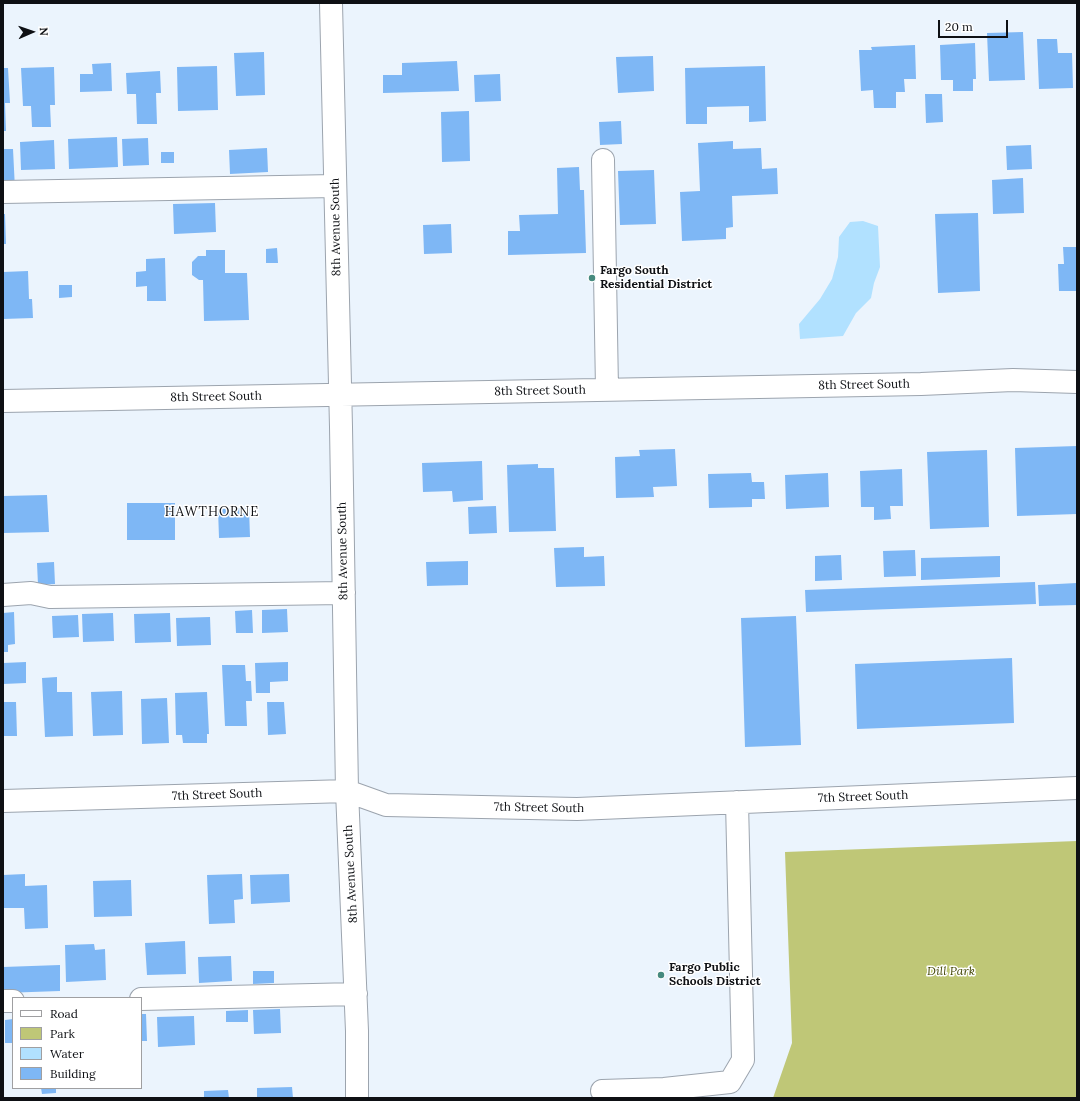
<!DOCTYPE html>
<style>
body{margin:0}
#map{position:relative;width:1080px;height:1101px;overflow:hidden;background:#ebf4fd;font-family:Lora,serif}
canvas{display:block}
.frame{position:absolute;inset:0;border:4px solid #0e1014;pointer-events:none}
.legend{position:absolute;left:12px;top:997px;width:130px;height:92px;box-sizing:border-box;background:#fff;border:1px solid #9f9fa1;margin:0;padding:5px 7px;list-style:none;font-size:12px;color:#0e1014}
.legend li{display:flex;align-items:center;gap:8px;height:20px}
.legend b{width:20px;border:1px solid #9f9fa1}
.north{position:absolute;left:12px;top:12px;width:40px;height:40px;-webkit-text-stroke:3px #fff;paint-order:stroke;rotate:88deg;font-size:11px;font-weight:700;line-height:16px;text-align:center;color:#0e1014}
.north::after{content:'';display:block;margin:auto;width:14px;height:18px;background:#0e1014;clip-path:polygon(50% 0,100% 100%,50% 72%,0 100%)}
.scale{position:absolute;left:938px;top:20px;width:70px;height:18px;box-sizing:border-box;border:2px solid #0e1014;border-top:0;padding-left:5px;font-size:12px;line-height:14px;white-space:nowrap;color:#0e1014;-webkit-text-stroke:3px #fff;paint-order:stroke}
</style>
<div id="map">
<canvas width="1080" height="1101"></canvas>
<div class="frame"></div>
<ul class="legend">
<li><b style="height:5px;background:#fff"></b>Road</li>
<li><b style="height:11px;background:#bfc777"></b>Park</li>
<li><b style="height:11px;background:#b1e1ff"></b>Water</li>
<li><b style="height:11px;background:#7eb7f5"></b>Building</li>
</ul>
<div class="north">N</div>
<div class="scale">20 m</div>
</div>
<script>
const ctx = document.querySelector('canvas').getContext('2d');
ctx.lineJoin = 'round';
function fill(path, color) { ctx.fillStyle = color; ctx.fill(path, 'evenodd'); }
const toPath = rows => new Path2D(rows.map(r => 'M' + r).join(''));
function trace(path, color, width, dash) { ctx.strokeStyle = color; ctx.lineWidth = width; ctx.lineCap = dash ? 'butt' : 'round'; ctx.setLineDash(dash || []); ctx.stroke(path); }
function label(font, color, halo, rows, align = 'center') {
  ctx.font = font + ' Lora,serif'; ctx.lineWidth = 3; ctx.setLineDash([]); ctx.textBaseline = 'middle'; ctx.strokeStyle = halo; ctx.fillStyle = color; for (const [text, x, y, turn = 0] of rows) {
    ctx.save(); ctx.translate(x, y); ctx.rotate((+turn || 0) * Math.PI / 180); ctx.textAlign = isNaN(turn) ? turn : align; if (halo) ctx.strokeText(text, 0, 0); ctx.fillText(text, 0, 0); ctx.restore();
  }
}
fill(toPath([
 [1077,841,1077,1098,773,1098,792,1043,785,852]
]), '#bfc777');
fill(toPath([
 [863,221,878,226,880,267,874,283,871,298,856,313,843,336,800,339,799,324,820,299,832,279,838,257,839,237,850,222]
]), '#b1e1ff');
fill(toPath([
 [1023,32,1025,80,989,81,987,33],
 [1037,39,1057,39,1058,53,1072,53,1073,88,1039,89],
 [975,43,976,79,973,79,973,91,953,91,953,80,941,80,940,45],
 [915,45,916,79,904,79,905,92,896,92,896,108,874,108,873,90,861,91,859,50,872,50,871,47],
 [264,52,265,95,236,96,234,53],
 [653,56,654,91,618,93,616,57],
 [457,61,459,91,383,93,383,75,402,75,402,63],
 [111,63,112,91,80,92,80,74,93,74,92,64],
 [217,66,218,110,178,111,177,67],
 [765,66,766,121,749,122,749,106,707,107,707,124,686,124,685,68],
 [54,67,55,105,50,105,51,127,32,127,31,106,23,106,21,68],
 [3,68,8,68,10,103,5,103,6,131,3,131],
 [160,71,161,93,156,93,157,124,137,124,136,94,127,94,126,73],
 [500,74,501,101,475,102,474,75],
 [925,94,942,94,943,122,926,123],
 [469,111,470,161,442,162,441,112],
 [621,121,622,144,600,145,599,122],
 [117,137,118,167,69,169,68,139],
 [148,138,149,165,123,166,122,139],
 [54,140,55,169,21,170,20,142],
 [733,141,733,149,761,148,762,169,777,168,778,194,732,196,733,227,726,228,726,239,682,241,680,192,700,191,698,143],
 [1031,145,1032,169,1007,170,1006,146],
 [267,148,268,172,230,174,229,150],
 [3,149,13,149,15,189,3,189],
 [161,152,174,152,174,163,161,163],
 [579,167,580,190,584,190,586,253,508,255,508,231,520,231,519,215,558,214,557,168],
 [654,170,656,224,620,225,618,171],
 [1023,178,1024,213,993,214,992,180],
 [215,203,216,232,174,234,173,204],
 [978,213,980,291,938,293,935,214],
 [3,214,5,214,6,244,3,244],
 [451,224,452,253,424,254,423,225],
 [1063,247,1077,247,1077,291,1059,291,1058,264,1064,264],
 [277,248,278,263,266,263,266,249],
 [206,250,225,250,225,273,247,273,249,320,204,321,203,280,199,280,192,275,192,262,198,256,206,256],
 [165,258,166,301,147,301,147,286,136,287,136,272,146,271,146,259],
 [28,271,29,299,32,299,33,318,3,319,3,272],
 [59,285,72,285,72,297,59,298],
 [1077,446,1077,514,1017,516,1015,448],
 [675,449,677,486,653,487,654,497,616,498,615,457,640,456,639,450],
 [987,450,989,527,930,529,927,452],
 [482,461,483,500,453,502,452,491,423,492,422,463],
 [538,464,538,468,554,468,556,531,509,532,507,465],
 [902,469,903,506,890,506,891,519,874,520,874,507,861,507,860,471],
 [751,473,752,482,764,482,765,499,752,499,752,507,709,508,708,474],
 [828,473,829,507,786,509,785,475],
 [47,495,49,532,3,533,3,496],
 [127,503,175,503,175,540,127,540],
 [496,506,497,533,469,534,468,507],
 [249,508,250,537,219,538,218,509],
 [584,547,584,557,604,556,605,586,556,587,554,548],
 [915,550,916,576,884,577,883,551],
 [841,555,842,580,815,581,815,556],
 [1000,556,1000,577,921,580,921,558],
 [468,561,468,585,427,586,426,562],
 [54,562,55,584,38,585,37,563],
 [1035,582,1036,604,806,612,805,590],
 [1077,583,1077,605,1039,606,1038,585],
 [287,609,288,632,262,633,262,610],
 [252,610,253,633,236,633,235,611],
 [14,612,15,644,8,645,8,652,3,652,3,613],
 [113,613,114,641,83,642,82,614],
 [170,613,171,642,135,643,134,614],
 [78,615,79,637,53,638,52,616],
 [796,616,801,745,745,747,741,618],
 [210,617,211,645,177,646,176,618],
 [1012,658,1014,723,857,729,855,664],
 [26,662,26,683,3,684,3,663],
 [288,662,288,681,270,682,270,693,256,693,255,663],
 [222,665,245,665,246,681,251,681,252,701,246,701,247,726,225,726],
 [57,677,57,692,72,692,73,736,45,737,42,678],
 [122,691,123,735,93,736,91,692],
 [207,692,209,734,207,734,207,743,183,743,182,735,176,735,175,693],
 [167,698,169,743,142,744,141,699],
 [3,702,16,702,17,736,3,736],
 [267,702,284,702,286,734,268,735],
 [25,874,25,886,47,885,48,928,25,929,24,908,3,908,3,875],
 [242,874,243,899,234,900,235,923,209,924,207,875],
 [289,874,290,902,251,904,250,875],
 [131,880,132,916,94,917,93,881],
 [185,941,186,974,147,975,145,943],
 [94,944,95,950,105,949,106,980,66,982,65,945],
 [231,956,232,981,199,983,198,957],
 [60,965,60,991,3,993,3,967],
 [253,971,274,971,274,983,253,984],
 [280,1009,281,1033,254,1034,253,1010],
 [248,1010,248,1022,226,1022,226,1011],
 [141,1014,146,1014,147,1041,141,1041],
 [194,1016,195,1045,158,1047,157,1017],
 [13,1019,13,1043,5,1043,5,1020],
 [292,1087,293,1098,257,1098,257,1088],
 [41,1088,56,1088,56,1093,42,1094],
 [228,1090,229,1098,204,1098,204,1091]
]), '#7eb7f5');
const minor = toPath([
 [331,3,341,427,347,791,357,1031,357,1098],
 [603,160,607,389],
 [3,192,335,186],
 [3,401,921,384,1013,380,1077,382],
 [3,595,31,593,50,597,344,593],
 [3,801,347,791,386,805,577,809,1077,788],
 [141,999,356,994],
 [3,1001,13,1001],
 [602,1091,664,1089,730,1082,743,1060,737,802]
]);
trace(minor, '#9ca4ae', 24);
trace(minor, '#fff', 22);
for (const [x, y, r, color] of [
 [592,278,4,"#468a7e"],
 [661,975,4,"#468a7e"]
]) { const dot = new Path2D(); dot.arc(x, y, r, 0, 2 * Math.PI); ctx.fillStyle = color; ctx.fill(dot); trace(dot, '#fff', 1.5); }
label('12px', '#0e1014', '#fff', [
 ["8th Avenue South",336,227,-91],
 ["8th Street South",864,385,-1],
 ["8th Street South",540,391,-1],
 ["8th Street South",216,397,-1],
 ["8th Avenue South",343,551,-91],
 ["7th Street South",217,795,-2],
 ["7th Street South",863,797,-2],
 ["7th Street South",539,808,1],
 ["8th Avenue South",351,874,-93]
]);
label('bold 12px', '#0e1014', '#fff', [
 ["Fargo South",600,271],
 ["Residential District",600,285],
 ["Fargo Public",669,968],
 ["Schools District",669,982]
], 'left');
label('italic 12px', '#444806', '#fff', [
 ["Dill Park",951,972]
]);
ctx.letterSpacing = '1px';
label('13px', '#0e1014', '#fff', [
 ["HAWTHORNE",212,512]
]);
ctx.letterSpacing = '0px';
</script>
